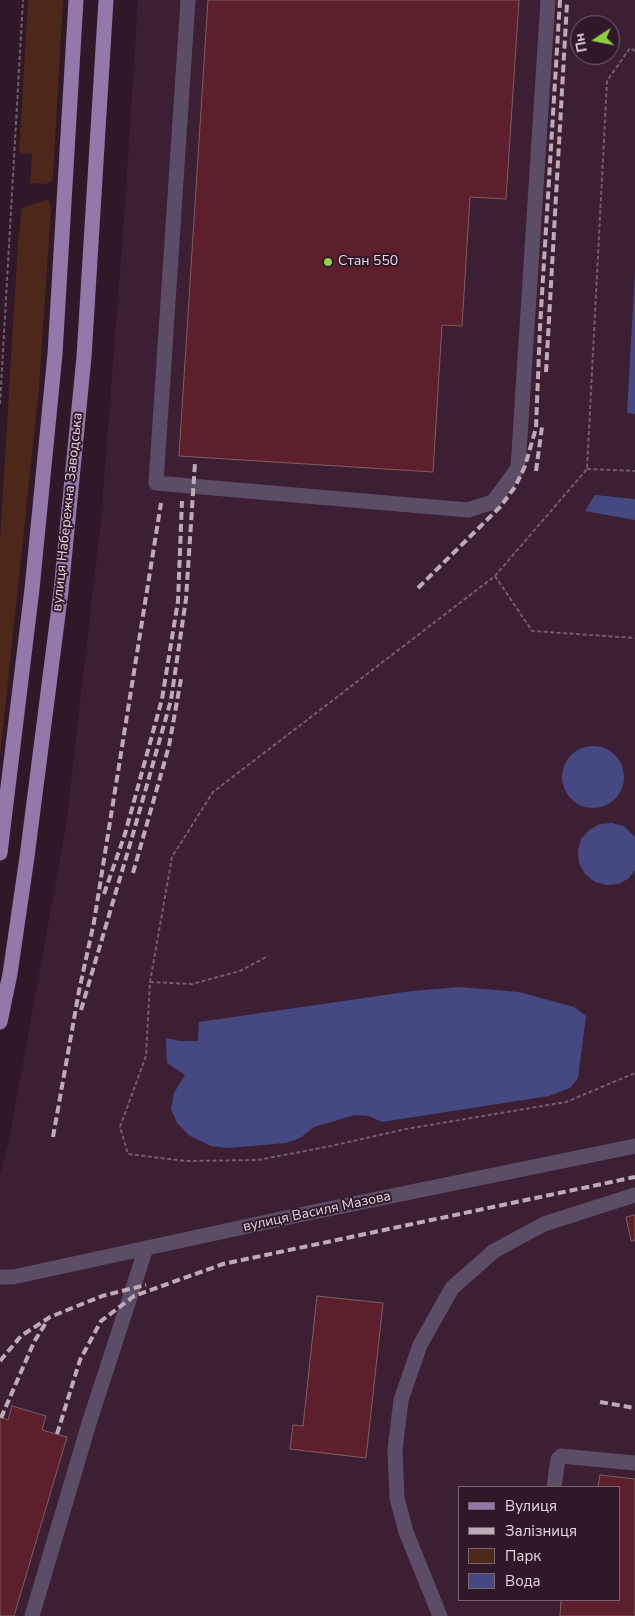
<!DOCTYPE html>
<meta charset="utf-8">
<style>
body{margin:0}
#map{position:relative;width:635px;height:1616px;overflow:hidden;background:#301829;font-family:"Nunito Sans",sans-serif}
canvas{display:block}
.legend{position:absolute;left:458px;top:1486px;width:162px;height:115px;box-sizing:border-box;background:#301829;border:1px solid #796473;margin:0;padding:6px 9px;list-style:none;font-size:15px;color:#e7d7e1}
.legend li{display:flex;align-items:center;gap:10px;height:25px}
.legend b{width:25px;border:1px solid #796473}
.north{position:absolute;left:570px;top:15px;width:50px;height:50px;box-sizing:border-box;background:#301829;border:1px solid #796473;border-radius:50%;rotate:259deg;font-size:14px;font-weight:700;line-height:20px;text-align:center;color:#e7d7e1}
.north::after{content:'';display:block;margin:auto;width:18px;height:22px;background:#8dce45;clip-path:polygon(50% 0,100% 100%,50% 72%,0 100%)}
</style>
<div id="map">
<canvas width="635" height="1616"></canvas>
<ul class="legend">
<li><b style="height:6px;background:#9378a9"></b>Вулиця</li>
<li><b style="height:6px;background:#bdabb7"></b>Залізниця</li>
<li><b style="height:14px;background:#4d2719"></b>Парк</li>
<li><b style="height:14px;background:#454881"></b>Вода</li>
</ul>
<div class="north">Пн</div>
</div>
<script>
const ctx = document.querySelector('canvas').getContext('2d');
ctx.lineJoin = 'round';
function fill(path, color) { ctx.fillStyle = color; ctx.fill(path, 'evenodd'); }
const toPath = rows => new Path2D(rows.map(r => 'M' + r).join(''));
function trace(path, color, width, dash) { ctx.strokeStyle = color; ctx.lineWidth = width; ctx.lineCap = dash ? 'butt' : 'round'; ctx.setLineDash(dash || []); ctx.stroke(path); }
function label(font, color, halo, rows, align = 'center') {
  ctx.font = font + ' "Nunito Sans",sans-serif'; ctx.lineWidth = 4; ctx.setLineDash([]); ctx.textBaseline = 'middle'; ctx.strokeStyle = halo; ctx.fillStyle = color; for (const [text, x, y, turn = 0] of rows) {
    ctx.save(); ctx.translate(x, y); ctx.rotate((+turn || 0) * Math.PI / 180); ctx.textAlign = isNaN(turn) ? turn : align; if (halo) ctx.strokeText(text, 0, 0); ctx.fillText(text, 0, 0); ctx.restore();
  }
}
fill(toPath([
 [138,0,635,0,635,1616,0,1616,0,1174,9,1140,66,825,101,519,124,219],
 [580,25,610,25,610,55,580,55],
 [459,1487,619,1487,619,1600,459,1600]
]), '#3d1f33');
fill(toPath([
 [28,0,63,0,53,176,52,181,46,184,30,183,32,154,19,153],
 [46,200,49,201,51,208,39,388,0,756,0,540,18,243,22,208]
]), '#4d2719');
fill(toPath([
 [635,271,635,414,627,413],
 [595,495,635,499,635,520,585,511],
 '562 777a31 31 0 1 1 62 0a31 31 0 1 1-62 0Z',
 [612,823,624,826,635,837,635,870,629,878,619,884,606,885,595,882,585,874,579,863,578,851,581,839,589,830,600,824],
 [459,987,519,992,574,1007,586,1016,578,1078,570,1088,549,1096,382,1122,369,1116,355,1115,314,1127,300,1138,286,1143,228,1148,211,1146,190,1136,177,1123,171,1109,174,1093,185,1075,167,1063,166,1038,180,1041,198,1041,199,1022,412,991]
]), '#454881');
const building = toPath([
 [208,0,519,0,506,199,470,197,462,326,442,325,433,472,179,456,208,0],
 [635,1215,635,1240,631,1241,626,1217,635,1215],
 [317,1296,383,1303,366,1458,290,1449,293,1425,303,1426,317,1296],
 [12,1406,46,1416,42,1430,67,1437,14,1616,0,1616,0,1417,8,1420,12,1406],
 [600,1475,635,1479,635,1616,560,1616,561,1600,619,1600,619,1487,598,1487,600,1475]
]);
fill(building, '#5e1f2c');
trace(building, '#805d62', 1);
trace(toPath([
 [635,51,630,48,607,81,587,469,495,576,213,792,172,857,150,982,146,1056,120,1127,128,1154,186,1161,258,1160,331,1146,406,1129,566,1102,635,1073],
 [0,404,23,0],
 [587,469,635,471],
 [495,576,532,631,635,638],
 [150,982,192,984,240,971,268,956]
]), '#735e6c', 2, [4, 2.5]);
trace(toPath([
 [188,0,156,483,468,510,493,502,518,468,548,0],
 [0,1277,13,1277,299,1215,635,1146],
 [554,1487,558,1459,561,1456,635,1463],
 [32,1616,90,1420,146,1248],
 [440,1616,406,1532,397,1498,395,1450,401,1400,420,1345,452,1288,494,1251,544,1224,635,1195]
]), '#5b4d65', 15);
trace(toPath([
 [0,853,32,589,55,354,76,0],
 [0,1022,10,974,27,857,61,591,84,357,106,0]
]), '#9378a9', 15);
trace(toPath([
 [546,372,567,3],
 [536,471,542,427],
 [418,588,500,507,515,487,525,466,536,428,540,327,560,0],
 [133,873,169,746,181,679],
 [104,894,125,834,162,699,178,601,182,501],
 [81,1010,133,834,171,700,186,599,195,463],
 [53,1137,79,991,94,922,161,503],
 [0,1361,21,1336,50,1317,102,1296,146,1285],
 [600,1402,635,1408],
 [1,1418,34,1342,47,1321],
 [57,1434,80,1360,101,1321,134,1296,223,1264,635,1177]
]), '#bdabb7', 4, [8, 4]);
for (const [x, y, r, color] of [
 [328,262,5,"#8dce45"]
]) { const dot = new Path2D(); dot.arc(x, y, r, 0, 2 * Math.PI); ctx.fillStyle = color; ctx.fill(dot); trace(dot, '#301829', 2); }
label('14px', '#e7d7e1', '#301829', [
 ["Стан 550",338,262]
], 'left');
label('14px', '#e7d7e1', '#301829', [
 ["вулиця Набережна Заводська",68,512,-84],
 ["вулиця Василя Мазова",317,1212,-12]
]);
</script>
